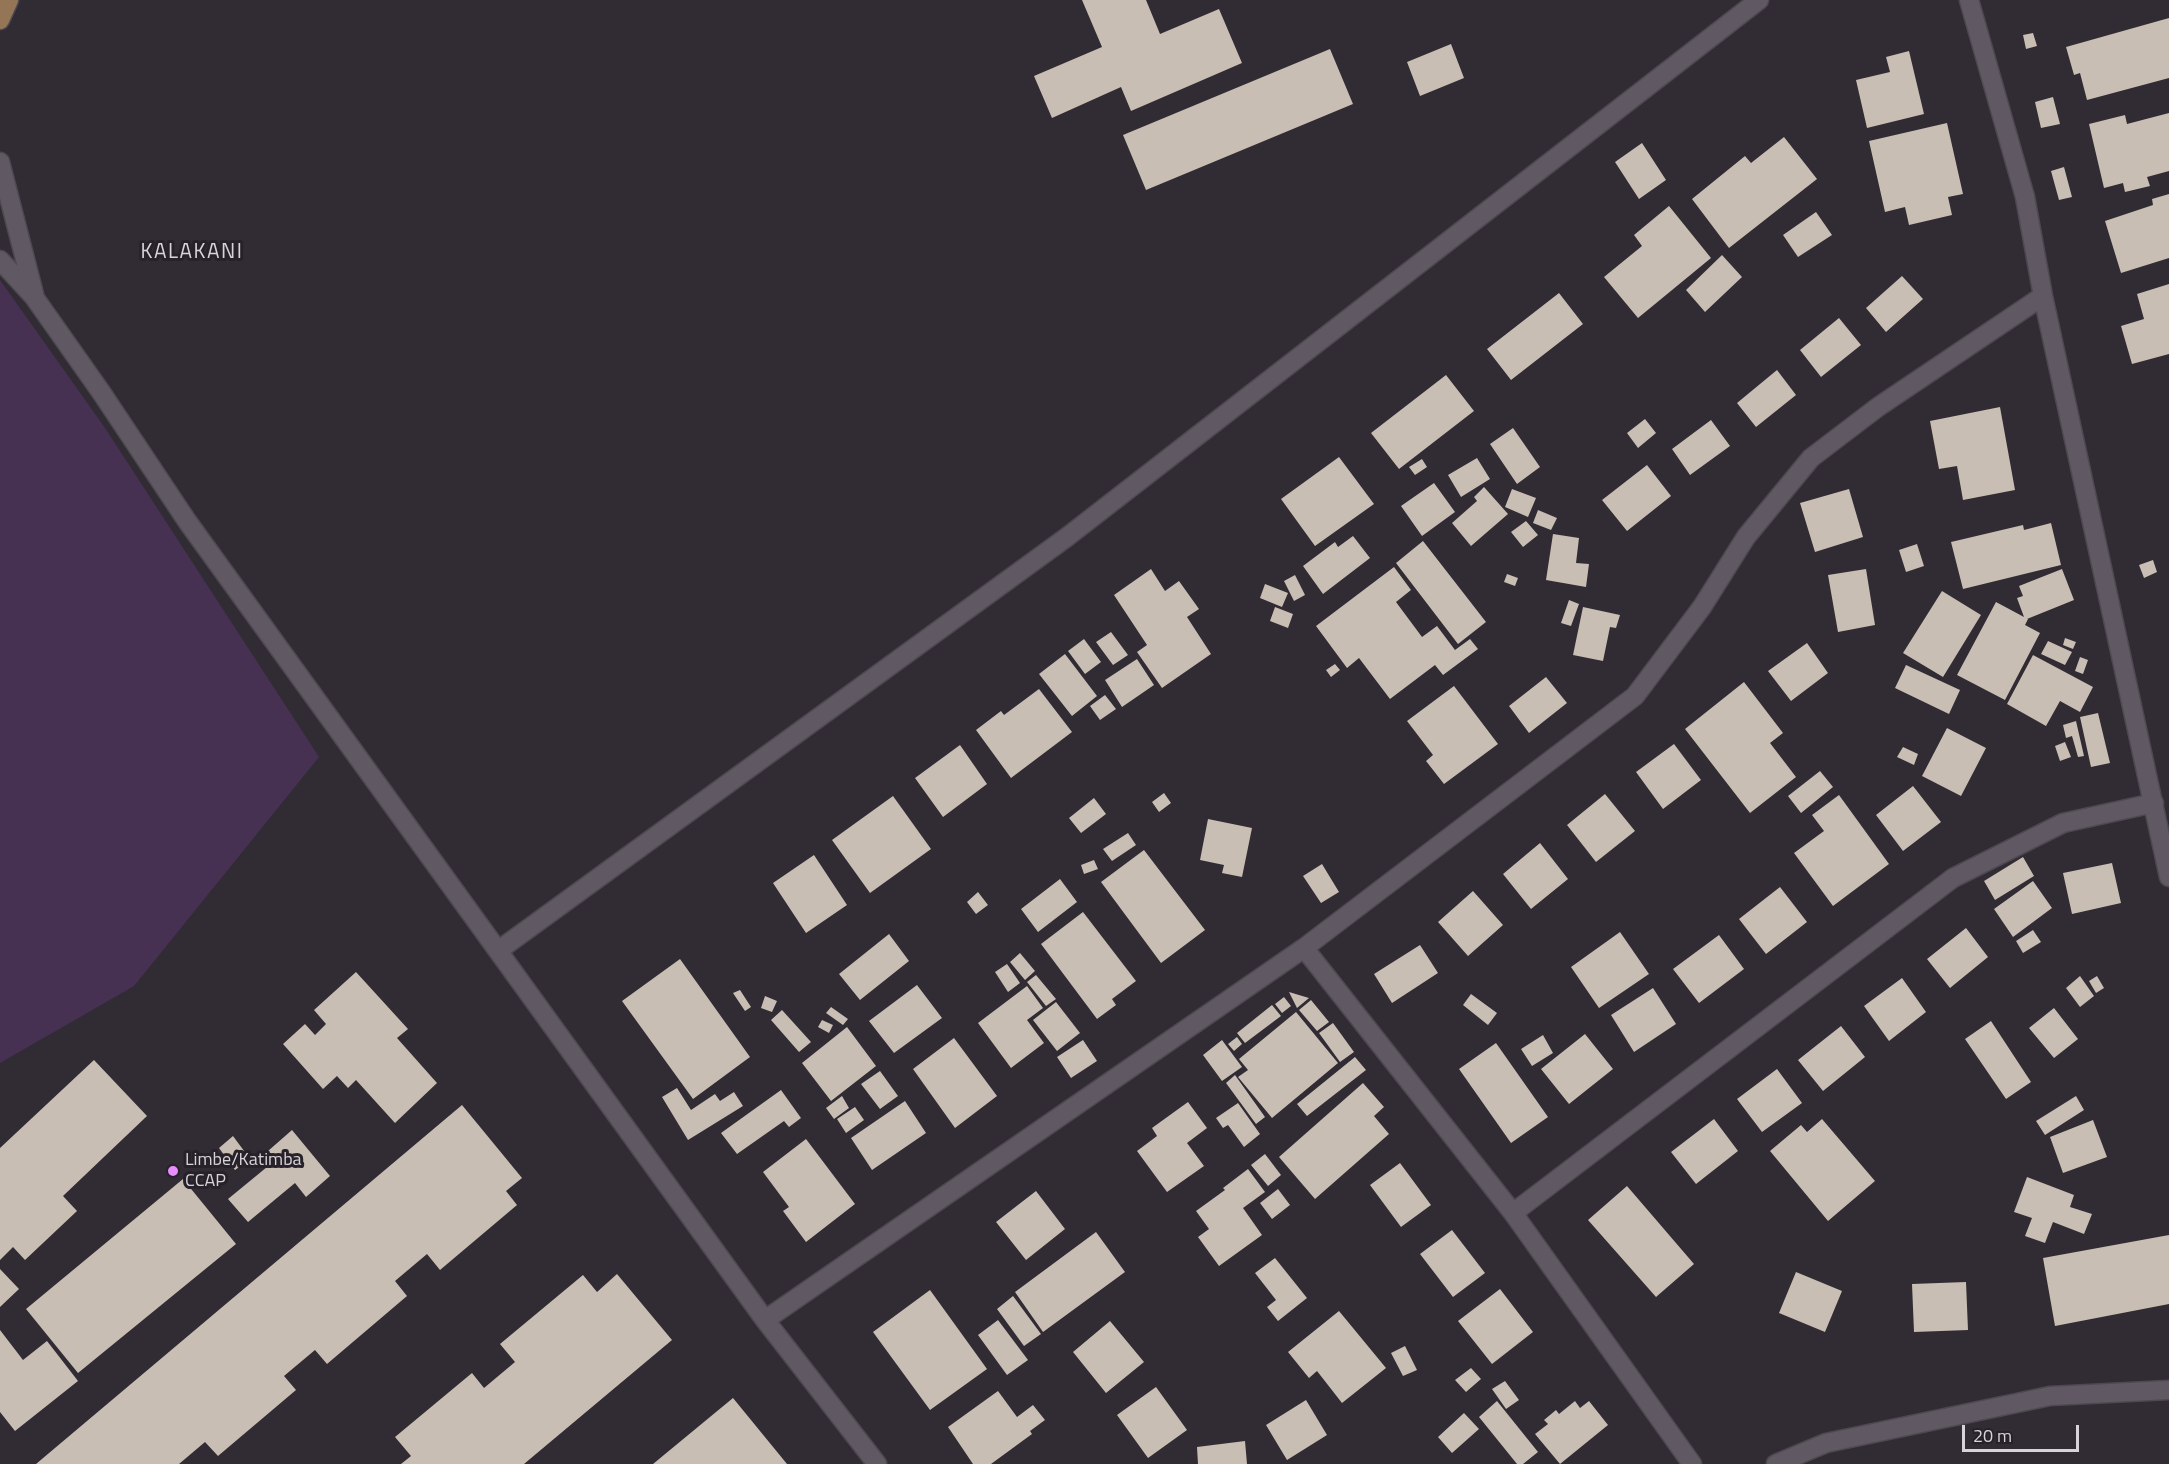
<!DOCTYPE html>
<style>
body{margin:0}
#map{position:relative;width:2169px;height:1464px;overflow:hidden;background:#312b34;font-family:"Titillium Web",sans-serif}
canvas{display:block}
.scale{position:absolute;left:1962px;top:1425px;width:117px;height:27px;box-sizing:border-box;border:3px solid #d7d3d9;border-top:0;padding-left:8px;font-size:18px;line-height:21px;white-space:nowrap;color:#d7d3d9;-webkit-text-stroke:4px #27212a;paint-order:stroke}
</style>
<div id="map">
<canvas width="2169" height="1464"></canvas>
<div class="scale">20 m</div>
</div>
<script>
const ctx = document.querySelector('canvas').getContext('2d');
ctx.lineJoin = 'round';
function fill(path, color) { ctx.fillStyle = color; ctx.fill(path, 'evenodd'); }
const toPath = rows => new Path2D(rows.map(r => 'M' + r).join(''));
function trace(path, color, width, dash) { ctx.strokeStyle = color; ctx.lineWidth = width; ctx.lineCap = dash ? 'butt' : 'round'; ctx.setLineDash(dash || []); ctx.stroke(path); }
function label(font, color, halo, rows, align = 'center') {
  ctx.font = font + ' "Titillium Web",sans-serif'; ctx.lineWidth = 6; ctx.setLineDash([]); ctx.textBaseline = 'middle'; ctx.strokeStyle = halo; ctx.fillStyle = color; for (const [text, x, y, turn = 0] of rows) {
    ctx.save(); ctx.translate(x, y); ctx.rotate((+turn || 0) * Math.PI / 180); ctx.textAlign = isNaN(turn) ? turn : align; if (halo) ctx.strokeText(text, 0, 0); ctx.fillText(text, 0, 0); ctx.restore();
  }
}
fill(toPath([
 [0,280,105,428,319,757,134,986,0,1063]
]), '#473153');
fill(toPath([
 [1082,0,1146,0,1160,34,1219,9,1242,63,1131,111,1121,87,1052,118,1034,76,1102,47],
 [2169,18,2169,78,2087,100,2080,73,2074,75,2066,47],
 [2033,33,2037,46,2026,49,2023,35],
 [1451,44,1464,78,1420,96,1407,62],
 [1330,49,1353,104,1146,190,1123,135],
 [1909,51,1924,114,1867,128,1856,80,1890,72,1886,57],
 [2053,97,2060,124,2041,128,2035,102],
 [2169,113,2169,171,2147,177,2150,186,2125,192,2123,183,2104,188,2089,124,2125,115,2127,124],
 [1947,123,1963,194,1948,197,1952,215,1909,225,1905,207,1885,212,1869,141],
 [1784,137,1817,179,1729,248,1692,199,1745,156,1751,163],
 [1642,143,1666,180,1639,199,1615,162],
 [2064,167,2072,197,2059,200,2051,171],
 [2169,194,2169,258,2121,273,2105,221,2153,205,2152,199],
 [1669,206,1711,258,1638,318,1604,277,1642,246,1634,235],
 [1816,212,1832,235,1798,257,1783,235],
 [1722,255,1742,277,1705,312,1686,290],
 [1902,276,1923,299,1886,332,1866,308],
 [2169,284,2169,354,2132,364,2121,326,2144,319,2137,294],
 [1559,293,1583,324,1511,380,1487,349],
 [1839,318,1861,345,1821,377,1800,350],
 [1777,370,1796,395,1756,427,1737,403],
 [1446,375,1474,411,1399,469,1371,433],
 [2000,407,2015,490,1963,500,1957,466,1939,469,1930,421],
 [1645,419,1656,433,1638,448,1627,433],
 [1711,420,1730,446,1690,475,1672,449],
 [1513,428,1540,467,1517,484,1490,444],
 [1339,457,1374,504,1315,546,1281,499],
 [1477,458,1490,479,1461,497,1448,475],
 [1422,459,1427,467,1415,475,1409,467],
 [1647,465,1671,496,1627,531,1602,500],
 [1434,483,1455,512,1422,536,1401,506],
 [1484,487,1508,514,1471,546,1452,523,1477,501,1474,497],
 [1512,489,1536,498,1528,517,1505,507],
 [1849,489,1863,537,1815,552,1800,503],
 [1538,510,1557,518,1551,530,1533,523],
 [1526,521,1538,535,1523,547,1511,532],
 [2051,523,2061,565,1963,589,1951,542,2023,525,2024,530],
 [1553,534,1579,538,1576,563,1589,564,1586,587,1546,580],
 [1353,536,1370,558,1323,594,1303,566,1335,542,1338,547],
 [1423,541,1486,622,1458,644,1396,563],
 [1917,544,1924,566,1906,572,1899,550],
 [2153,560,2157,572,2144,578,2139,565],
 [1394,567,1411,590,1396,602,1422,637,1437,626,1455,650,1470,639,1478,649,1443,675,1435,665,1390,699,1359,658,1347,668,1316,626],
 [1151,569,1165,591,1179,581,1199,609,1187,617,1211,654,1162,688,1137,652,1147,645,1114,595],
 [1866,569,1875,625,1838,632,1828,575],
 [2062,569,2074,600,2027,619,2028,619,2025,625,2040,633,2005,700,1957,675,1996,602,2024,617,2017,598,2023,596,2019,586],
 [1507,574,1518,578,1515,586,1504,582],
 [1295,575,1305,595,1294,601,1284,581],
 [1265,584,1288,593,1282,607,1260,598],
 [1942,591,1981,615,1943,677,1903,653],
 [1569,600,1579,604,1571,626,1561,623],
 [1275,607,1293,614,1288,628,1270,621],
 [1583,607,1620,615,1616,628,1610,627,1603,661,1573,655],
 [1111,632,1128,655,1113,665,1096,642],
 [2065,638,2076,642,2073,649,2063,645],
 [1084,639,1101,662,1085,674,1068,651],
 [2048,641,2072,652,2065,665,2041,654],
 [1807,643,1828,673,1791,701,1768,671],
 [1065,654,1097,696,1072,716,1039,674],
 [2033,655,2093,687,2080,712,2060,701,2046,726,2007,704],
 [2080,657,2088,660,2083,674,2075,671],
 [1137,659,1154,685,1122,707,1105,680],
 [1335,664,1340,670,1331,677,1326,670],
 [1906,665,1960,690,1949,714,1895,688],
 [1546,677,1567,703,1529,733,1509,706],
 [1744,682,1783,733,1770,743,1796,777,1750,813,1685,729],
 [1454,686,1498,744,1444,784,1426,761,1433,755,1407,721],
 [1039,689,1072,732,1011,778,976,730,1001,711,1004,715],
 [1105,695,1116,709,1100,720,1090,706],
 [2098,713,2110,763,2091,767,2080,717],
 [2076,721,2084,756,2078,757,2072,736,2066,738,2063,725],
 [1947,728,1986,748,1961,796,1922,776],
 [2065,742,2071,757,2060,761,2055,746],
 [1674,744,1701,780,1663,809,1636,772],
 [960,745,987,784,943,817,915,778],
 [1903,747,1918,754,1914,765,1897,757],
 [1820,771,1833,787,1801,813,1788,796],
 [1913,786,1941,822,1903,851,1876,815],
 [1164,793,1171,803,1159,812,1152,802],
 [1605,794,1635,831,1596,862,1567,825],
 [1839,795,1889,864,1833,906,1794,853,1824,831,1812,815],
 [893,796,931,849,870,893,832,840],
 [1094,798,1106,814,1081,833,1069,818],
 [1208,819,1252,828,1242,877,1222,873,1224,865,1200,860],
 [1128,833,1136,845,1112,861,1103,849],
 [1540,843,1568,879,1531,909,1503,874],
 [1144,850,1205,930,1161,963,1101,882],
 [814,855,847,905,806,933,773,883],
 [2023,857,2034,876,1995,900,1984,881],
 [1094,860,1098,869,1084,874,1081,865],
 [2112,863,2121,903,2072,914,2063,873],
 [1322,864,1339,892,1321,903,1303,876],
 [1060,879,1077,902,1038,932,1021,909],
 [2033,881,2052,908,2013,937,1994,909],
 [1780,887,1807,922,1766,954,1739,919],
 [1473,891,1503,925,1468,956,1438,922],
 [978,892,988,905,976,914,967,902],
 [1083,912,1136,981,1112,999,1116,1005,1097,1019,1041,944],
 [1966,928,1988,957,1950,988,1927,959],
 [2033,930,2041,942,2023,953,2016,941],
 [1620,932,1649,974,1599,1008,1571,967],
 [889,934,909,961,860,1000,839,974],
 [1719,935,1744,969,1699,1003,1673,969],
 [1420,945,1438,973,1392,1003,1374,974],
 [1020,953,1035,971,1025,980,1010,962],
 [680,959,750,1057,693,1099,622,1001],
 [1007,964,1020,983,1008,992,995,972],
 [356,972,408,1029,397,1038,437,1083,395,1123,356,1080,348,1088,337,1076,323,1089,283,1044,305,1024,315,1035,326,1024,314,1010],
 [1036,975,1056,999,1046,1006,1027,982],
 [2080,976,2094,996,2080,1007,2066,988],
 [2097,976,2104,988,2096,993,2089,981],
 [1902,978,1926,1012,1889,1041,1864,1006],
 [917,985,942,1018,894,1053,869,1021],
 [1027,986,1043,1008,1027,1020,1044,1043,1011,1068,978,1023],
 [1653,988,1676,1024,1634,1052,1611,1015],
 [740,990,751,1007,745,1011,733,993],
 [1289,992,1309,998,1297,1008],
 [1471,994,1497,1013,1488,1025,1463,1005],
 [765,996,777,1001,772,1012,761,1008],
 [1284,997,1291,1006,1282,1013,1275,1004],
 [1311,1000,1329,1022,1317,1031,1299,1010],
 [1056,1002,1080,1033,1057,1051,1033,1020],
 [1272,1005,1281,1016,1245,1043,1237,1033],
 [831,1007,848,1019,843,1025,826,1013],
 [2054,1008,2078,1039,2054,1058,2029,1028],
 [782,1010,811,1042,799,1052,771,1020],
 [1296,1012,1338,1063,1272,1118,1238,1077,1248,1070,1239,1059],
 [822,1020,833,1025,829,1033,818,1027],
 [1991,1021,2031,1082,2006,1099,1965,1039],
 [1333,1023,1354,1052,1340,1062,1319,1033],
 [1841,1026,1865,1057,1823,1091,1798,1060],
 [847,1027,876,1066,831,1101,802,1063],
 [1585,1034,1613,1069,1569,1104,1541,1069],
 [1543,1035,1553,1053,1532,1066,1521,1049],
 [1237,1037,1242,1044,1234,1051,1228,1044],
 [954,1038,997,1096,955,1128,913,1069],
 [1083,1040,1097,1061,1071,1078,1057,1057],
 [1222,1040,1242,1067,1222,1081,1203,1055],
 [1496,1043,1548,1117,1511,1143,1459,1069],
 [1355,1057,1366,1070,1307,1116,1297,1104],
 [94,1060,147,1116,63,1196,77,1211,25,1260,13,1247,0,1260,0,1148],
 [1777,1069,1802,1103,1762,1132,1737,1099],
 [880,1071,898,1096,880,1109,861,1084],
 [1235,1075,1265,1117,1256,1124,1226,1083],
 [1363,1083,1384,1107,1374,1116,1389,1134,1315,1199,1279,1157],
 [677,1088,691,1110,715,1094,720,1101,734,1092,743,1106,688,1140,662,1097],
 [781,1090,801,1118,789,1127,784,1121,737,1154,721,1133],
 [842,1096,849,1108,834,1119,826,1108],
 [2076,1096,2084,1110,2045,1135,2036,1121],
 [905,1101,926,1133,872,1170,851,1138],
 [1188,1102,1207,1128,1187,1143,1204,1166,1167,1192,1137,1151,1157,1136,1152,1128],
 [1238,1103,1260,1134,1244,1147,1228,1125,1223,1128,1216,1118],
 [462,1105,522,1178,506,1191,517,1205,440,1270,427,1254,395,1281,407,1296,327,1364,315,1350,284,1376,296,1390,218,1456,205,1442,179,1464,36,1464],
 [855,1107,864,1120,846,1133,837,1119],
 [1714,1119,1738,1151,1696,1184,1671,1152],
 [1822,1119,1875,1181,1828,1221,1770,1151,1801,1125,1807,1132],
 [2093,1120,2107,1157,2063,1173,2050,1137],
 [292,1130,330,1176,306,1197,295,1183,248,1222,228,1199,267,1167,263,1162,271,1155,268,1151],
 [233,1136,250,1159,235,1170,219,1148],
 [806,1139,855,1204,806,1242,783,1211,789,1207,763,1172],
 [1265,1154,1281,1175,1268,1186,1251,1165],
 [1400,1163,1431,1205,1401,1227,1370,1185],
 [1248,1169,1265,1192,1243,1208,1262,1235,1219,1266,1198,1237,1209,1229,1196,1211,1225,1190,1223,1188],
 [2027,1177,2074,1195,2070,1207,2092,1214,2084,1234,2053,1222,2045,1243,2025,1236,2032,1218,2014,1212],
 [183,1179,236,1244,78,1373,26,1309],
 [1627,1186,1694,1264,1656,1297,1588,1220],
 [1278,1189,1290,1205,1272,1219,1260,1203],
 [1036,1191,1065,1229,1026,1260,996,1222],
 [1452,1230,1485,1273,1453,1297,1420,1254],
 [1096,1232,1125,1272,1043,1332,1015,1292],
 [2169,1235,2169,1304,2055,1326,2043,1258],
 [1275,1258,1307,1298,1278,1321,1267,1307,1276,1300,1255,1273],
 [0,1269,19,1289,0,1307],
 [1796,1272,1842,1291,1825,1332,1779,1313],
 [617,1274,672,1340,524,1464,401,1464,411,1456,395,1437,472,1373,484,1388,515,1362,500,1344,583,1275,597,1292],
 [1966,1282,1968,1330,1914,1332,1912,1284],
 [1500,1289,1533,1332,1492,1364,1458,1321],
 [930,1290,987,1369,930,1410,873,1332],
 [1013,1296,1041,1334,1024,1346,997,1309],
 [1339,1311,1386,1368,1342,1403,1317,1371,1309,1378,1288,1352],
 [998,1320,1028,1360,1007,1375,978,1335],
 [1110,1321,1144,1362,1106,1393,1073,1352],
 [0,1330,23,1360,47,1341,78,1381,15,1431,0,1412],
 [1405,1346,1417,1370,1403,1376,1391,1353],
 [1471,1368,1481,1379,1466,1392,1455,1380],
 [1505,1381,1519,1400,1506,1409,1492,1389],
 [1156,1387,1187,1430,1148,1458,1117,1415],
 [998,1391,1017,1417,1033,1405,1045,1420,1030,1431,1032,1434,991,1464,973,1464,948,1427],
 [733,1398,787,1464,653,1464],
 [1306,1400,1327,1435,1287,1460,1266,1425],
 [1497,1401,1538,1452,1523,1464,1517,1464,1479,1417],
 [1575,1401,1580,1408,1589,1401,1608,1425,1560,1464,1535,1434,1548,1424,1544,1420,1556,1410,1559,1414],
 [1464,1413,1479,1429,1452,1453,1438,1437],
 [1245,1441,1247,1464,1198,1464,1197,1447]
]), '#c9beb3');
const minor = toPath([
 [1969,0,2025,197,2043,296,2169,877],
 [0,162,34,294],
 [0,260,34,297,101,392,187,521,765,1320,877,1464],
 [1304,948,1513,1213,1692,1464],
 [499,950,1067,537,1759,0],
 [1513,1213,1953,878,2063,823,2154,803],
 [765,1320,1304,948,1635,696,1702,607,1746,537,1811,458,1878,407,2043,296],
 [1776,1464,1826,1443,2050,1396,2169,1390]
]);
const major = toPath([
 [0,20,9,0]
]);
trace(minor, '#4e4951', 21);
trace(major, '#4e4951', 21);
trace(minor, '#605964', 18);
trace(major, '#947657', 18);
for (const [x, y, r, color] of [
 [173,1171,6,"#e98dfe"]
]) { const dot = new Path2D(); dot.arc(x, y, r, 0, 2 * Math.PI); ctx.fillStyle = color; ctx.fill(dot); trace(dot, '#27212a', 2); }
label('18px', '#d7d3d9', '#27212a', [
 ["Limbe/Katimba",185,1161],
 ["CCAP",185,1182]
], 'left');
ctx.letterSpacing = '1.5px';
label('21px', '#d7d3d9', '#27212a', [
 ["KALAKANI",192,253]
]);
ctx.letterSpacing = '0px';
</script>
